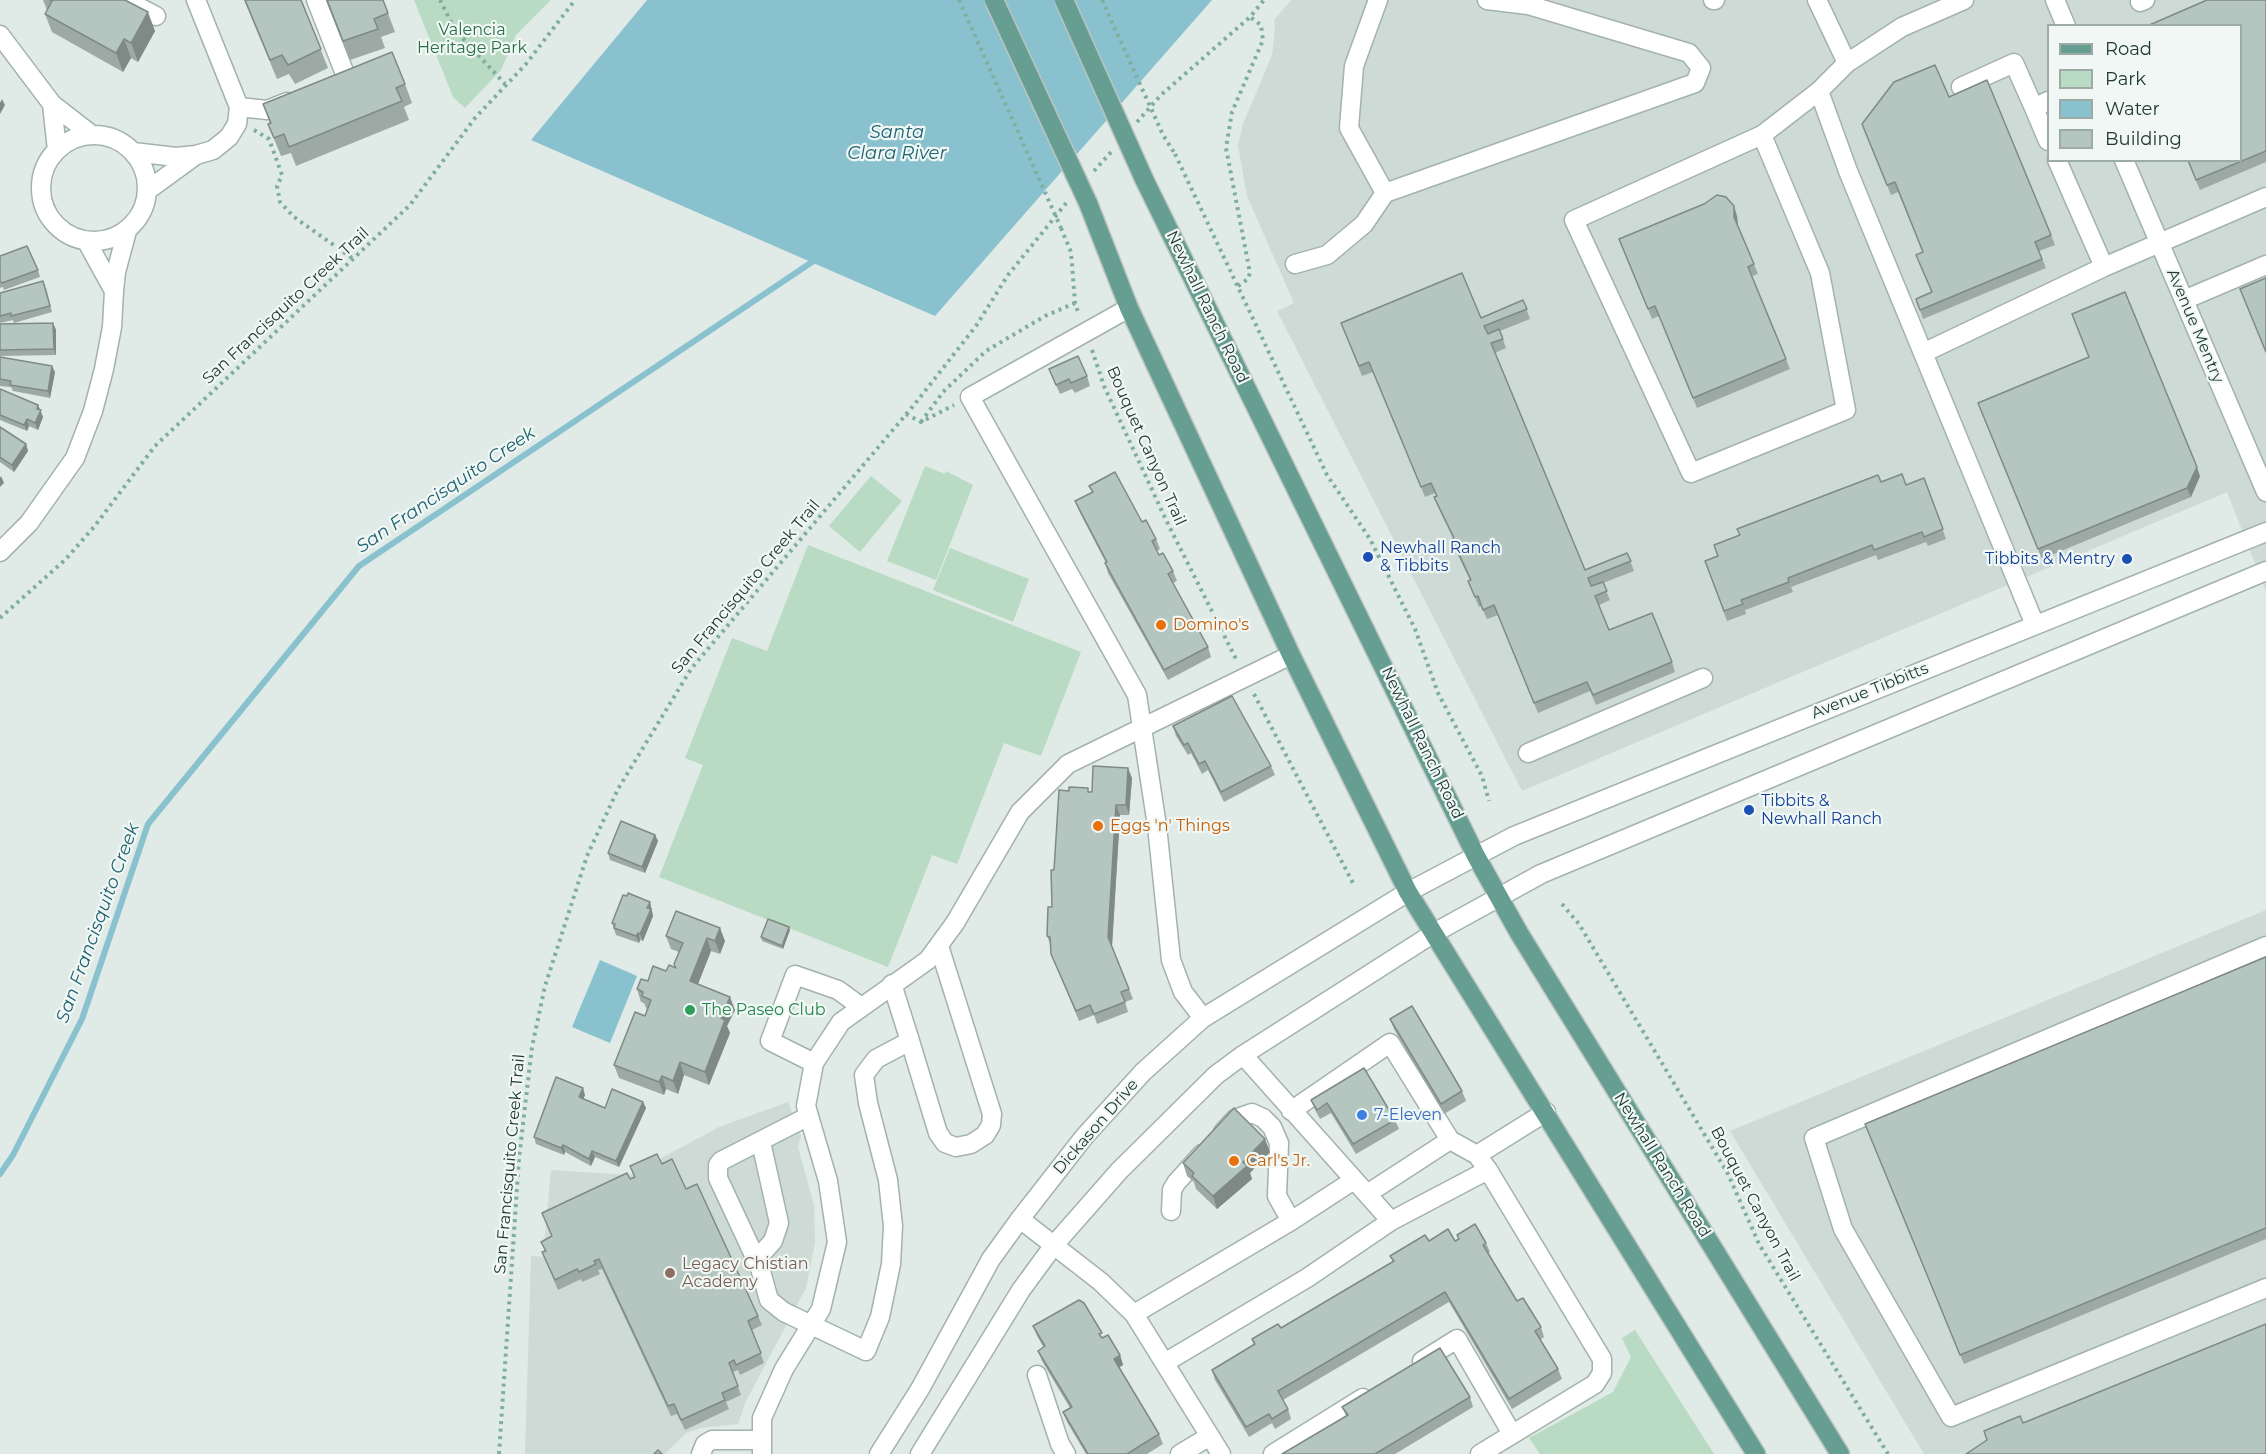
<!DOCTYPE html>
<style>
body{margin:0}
#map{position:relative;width:2266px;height:1454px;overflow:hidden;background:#e0eae6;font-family:Montserrat,sans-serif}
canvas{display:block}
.legend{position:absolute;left:2047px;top:24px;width:195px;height:138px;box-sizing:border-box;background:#f0f7f4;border:2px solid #9daba7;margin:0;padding:8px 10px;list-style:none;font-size:18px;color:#213a34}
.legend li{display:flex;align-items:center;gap:12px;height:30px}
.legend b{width:30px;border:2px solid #9daba7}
</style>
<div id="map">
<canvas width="2266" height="1454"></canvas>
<ul class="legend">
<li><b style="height:8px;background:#669e91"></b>Road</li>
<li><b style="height:16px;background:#b9dbc3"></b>Park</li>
<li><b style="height:16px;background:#89c2ce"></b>Water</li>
<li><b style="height:16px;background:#b5c5bf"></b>Building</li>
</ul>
</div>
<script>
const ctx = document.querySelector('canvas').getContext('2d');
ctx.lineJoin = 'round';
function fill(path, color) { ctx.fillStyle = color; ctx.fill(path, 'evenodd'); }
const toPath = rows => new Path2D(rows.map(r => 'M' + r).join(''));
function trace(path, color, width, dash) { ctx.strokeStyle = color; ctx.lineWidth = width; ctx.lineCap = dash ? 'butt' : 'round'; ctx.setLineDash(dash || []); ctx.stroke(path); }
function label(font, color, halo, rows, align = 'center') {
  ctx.font = font + ' Montserrat,sans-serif'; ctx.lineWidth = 4.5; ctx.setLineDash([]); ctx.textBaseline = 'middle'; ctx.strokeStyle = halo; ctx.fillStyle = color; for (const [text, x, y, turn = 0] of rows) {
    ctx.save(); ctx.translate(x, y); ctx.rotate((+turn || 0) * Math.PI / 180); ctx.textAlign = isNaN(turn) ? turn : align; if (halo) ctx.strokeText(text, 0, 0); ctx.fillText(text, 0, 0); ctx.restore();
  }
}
fill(toPath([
 [1291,0,2266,0,2266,591,2227,492,1522,791,1277,311,1294,303,1247,196,1238,145,1243,124,1272,55,1275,30,1274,20],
 [2048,26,2240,26,2240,160,2048,160],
 [2266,910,2266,1454,1924,1454,1730,1131],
 [788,1102,801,1136,798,1147,814,1205,815,1243,806,1288,746,1401,738,1424,701,1428,686,1433,665,1454,525,1454,531,1256,543,1257,551,1170,630,1175,719,1127]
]), '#cedad5');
fill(toPath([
 [414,0,551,0,516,35,501,70,465,108,453,97],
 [925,466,945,474,946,471,973,485,936,580,887,561],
 [871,476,902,501,860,552,829,526],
 [808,545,1081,652,1041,756,1004,743,957,864,932,855,888,967,659,877,703,765,685,758,732,638,767,651],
 [950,548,1029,579,1013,622,933,590],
 [1635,1330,1714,1454,1540,1454,1529,1438,1613,1392,1631,1357,1622,1338]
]), '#b9dbc3');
fill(toPath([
 [647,0,1212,0,935,316,531,140],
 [600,960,637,976,610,1043,572,1027]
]), '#89c2ce');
trace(toPath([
 [0,1174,13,1155,82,1019,148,824,359,566,818,258]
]), '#89c2ce', 6);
const minor = toPath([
 [125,0,156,16],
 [316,0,347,79],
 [1378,0,1354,66,1349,128,1385,193,1695,83,1701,68,1689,53,1528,5,1487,0],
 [1713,0,1715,0],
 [1817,0,1847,63],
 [2055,0,2066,26],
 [2140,2,2145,0],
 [0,35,52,104],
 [1961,87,2014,63,2034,108],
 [1819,91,1848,171,1923,353],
 [2048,101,2034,108,2048,141],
 [239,107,267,110,287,102],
 '41 188a53 53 0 1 1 106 0a53 53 0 1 1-106 0Z',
 [1762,135,1820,273,1846,410,1691,473,1574,220,1762,135,1819,91,1847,63,1902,27,1964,0],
 [57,150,52,104,92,135],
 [133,152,176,157,196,155,148,190],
 [196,155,213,150,229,137,237,124,239,107,196,0],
 [2057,160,2104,267],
 [2124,160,2266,492],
 [87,242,114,291,116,272,127,231],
 [1295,264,1327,255,1364,224,1385,193],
 [2184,300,2266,265],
 [1129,308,970,397,1137,695,1157,826,1171,960,1183,992,1203,1018],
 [0,552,29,523,75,458,93,411,104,369,112,327,114,291],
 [2035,625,1923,353,2104,267,2266,197],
 [1528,753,1703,678],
 [2266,946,1814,1138,1843,1229,1951,1417,2266,1288],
 [910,1041,938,1133,945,1143,956,1147,971,1144,985,1135,991,1125,992,1114,939,946],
 [1243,1055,1391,1221],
 [814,1063,770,1041,795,975,838,990,860,1006],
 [1291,1111,1390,1043,1450,1140,1367,1194],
 [809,1116,721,1161,718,1165,718,1178,760,1268,769,1300,784,1312,866,1351,880,1317,891,1264,893,1226,888,1180,868,1103,864,1075,876,1059,910,1041,892,984],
 [1223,1132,1235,1119,1252,1113,1263,1118,1272,1127,1279,1143,1277,1196,1291,1221],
 [1450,1140,1477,1155,1488,1170,1602,1359,1602,1373,1595,1384,1480,1454],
 [1477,1155,1546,1112],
 [1171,1211,1172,1190,1176,1183,1202,1154],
 [1020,1219,1101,1282,1134,1314,1221,1454],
 [756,1260,773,1241,779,1223,761,1142],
 [1134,1314,1291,1221,1354,1180],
 [1422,1361,1457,1339,1512,1434],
 [1166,1362,1307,1278,1391,1221,1488,1170],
 [1037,1375,1060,1444,1066,1454],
 [701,1454,705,1444,712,1440,762,1440],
 [762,1454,762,1418,784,1369,821,1309,837,1242,828,1181,806,1106,814,1063,841,1022,928,960,955,923,1020,812,1068,764,1291,655],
 [879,1454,920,1389,991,1259,1020,1219,1084,1137,1143,1072,1203,1018,1408,892,1514,836,2266,532],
 [920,1454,1021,1290,1054,1245,1119,1171,1216,1075,1243,1055,1434,933,1541,874,2266,571],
 [1180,1454,1210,1436],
 [1273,1454,1363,1398]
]);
const major = toPath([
 [1144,179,1476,856,1519,933,1840,1454],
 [1088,203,1129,308,1291,655,1408,892,1756,1454]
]);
trace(minor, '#a3b2ad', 21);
trace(major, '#bcc4c2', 21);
trace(toPath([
 [440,0,455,30,505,84],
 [1137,122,1161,95,1250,17,1264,0],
 [254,130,269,139,282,175,277,186,280,202,294,217,352,258],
 [1175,154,1327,475,1370,539,1415,629,1438,693,1482,776,1489,801],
 [1094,171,1113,150],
 [1061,228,1071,252,1075,303,1079,315],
 [1238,286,1248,279,1250,273,1226,148,1232,112,1263,40,1261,25,1250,17],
 [1092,350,1104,386,1166,520,1237,661],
 [906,414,921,422,954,405],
 [921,422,943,392,986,351,1045,316,1075,303],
 [0,618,65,560,94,527,155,446,410,205,475,118,526,64,575,0],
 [1254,694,1354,885],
 [1562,904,1579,924,1728,1174,1759,1244,1888,1454],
 [499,1454,519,1158,532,1047,545,986,587,856,618,789,691,669,914,405,976,326,1008,275,1067,202]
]), '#81ada0', 4, [3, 4.5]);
trace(minor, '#fff', 18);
trace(major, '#669e91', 18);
const majorBridge = toPath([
 [994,0,1088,203],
 [1064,0,1144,179]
]);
trace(majorBridge, '#bcc4c2', 21, []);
trace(toPath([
 [959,0,1061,228],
 [1102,0,1163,135,1175,154]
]), '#81ada0', 4, [3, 4.5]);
trace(majorBridge, '#669e91', 18);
fill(toPath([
 [43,0,125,0,155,31,138,62,131,58,123,72,52,32,45,14,47,10],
 [244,0,301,0,328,68,295,84,289,74,277,79],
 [326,0,383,0,395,32,381,37,385,48,350,60],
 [2266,0,2266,162,2200,190,2187,160,2241,160],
 [405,84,412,103,404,107,409,120,296,166,291,153,281,156,268,124,270,124,263,104],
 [1949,97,2051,235,2055,245,2039,251,2046,268,1923,319,1916,299,1931,293,1923,252,1898,192,1891,195,1862,124],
 [1737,216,1738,226,1758,274,1752,276,1790,369,1697,408,1659,316,1652,319,1619,239],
 [0,256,38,270,40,277,4,290,3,287,0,288],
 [46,288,52,312,14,323,13,320,0,323,0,293],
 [1523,300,1530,319,1500,331,1506,348,1495,353,1585,570,1627,553,1634,571,1603,583,1610,600,1599,605,1609,630,1672,662,1675,672,1596,705,1590,691,1538,713,1498,615,1487,619,1481,606,1479,607,1468,581,1470,580,1455,549,1452,539,1453,538,1438,507,1434,497,1436,496,1435,493,1425,497,1373,372,1362,376,1341,323,1481,318],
 [53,323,56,330,56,355,0,356,0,324],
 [0,357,55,372,50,398,13,391,11,387,0,386],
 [1049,369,1087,376,1090,386,1075,393,1072,389,1060,394],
 [0,389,38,405,43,417,38,430,29,426,27,431,0,420],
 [1982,413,2200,476,2191,497,2042,559],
 [0,427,26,444,28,451,14,472,0,462],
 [1924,478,1946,539,1928,546,1926,542,1878,560,1876,555,1791,587,1793,592,1745,610,1746,614,1727,621,1705,561,1881,482,1906,485],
 [1089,486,1142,522,1156,539,1160,549,1157,551,1159,555,1173,571,1177,581,1173,583,1208,647,1211,657,1168,680,1108,573,1105,563,1106,563,1079,511,1075,501,1092,492],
 [1173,726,1271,766,1275,775,1224,802,1208,770,1202,774,1191,753,1188,755,1176,736],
 [1132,778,1129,815,1120,815,1112,946,1133,999,1125,1002,1128,1012,1097,1024,1094,1015,1079,1021,1051,954,1051,946,1047,936,1052,907,1054,870,1090,792],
 [655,835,658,841,645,873,610,860,608,853],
 [650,902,653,916,643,941,640,940,639,943,616,935,612,923],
 [676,911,725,941,720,954,711,951,698,984,735,1010,727,1026,730,1033,709,1085,684,1075,678,1094,666,1089,664,1095,619,1078,614,1065,645,1016,647,1010,644,1003,641,1002,637,989,648,981,675,967,679,952,671,949,666,936],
 [790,930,783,949,762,941,761,937],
 [2266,957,2266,1239,1964,1364,1865,1124],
 [1390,1019,1462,1091,1466,1101,1444,1114,1394,1029],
 [1364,1068,1395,1120,1399,1129,1356,1154,1331,1113,1320,1119,1315,1110,1311,1100],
 [585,1095,583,1099,605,1108,643,1102,646,1108,619,1167,595,1157,591,1166,565,1152,564,1155,536,1144,534,1137],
 [1270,1152,1250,1173,1252,1179,1217,1209,1196,1189,1194,1182,1187,1176,1183,1163],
 [662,1164,686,1189,758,1316,762,1325,752,1330,764,1363,740,1375,738,1370,733,1372,741,1395,726,1402,729,1409,685,1430,677,1414,671,1416,602,1269,598,1270,600,1274,582,1282,581,1279,558,1290,542,1252,545,1251,541,1242,552,1237,542,1213,634,1177,630,1166],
 [1457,1235,1486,1243,1490,1252,1488,1253,1517,1301,1541,1327,1544,1337,1540,1340,1558,1369,1562,1379,1512,1409,1449,1302,1283,1400,1288,1409,1291,1419,1275,1429,1272,1423,1249,1437,1215,1380,1212,1370,1254,1345,1252,1339,1281,1328,1393,1262,1390,1256,1429,1241,1455,1241,1458,1239],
 [1033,1326,1103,1337,1120,1355,1123,1365,1119,1367,1159,1434,1163,1444,1147,1454,1086,1454,1067,1422,1063,1412,1070,1408,1042,1361,1038,1351,1044,1348,1037,1336],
 [1470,1397,1473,1407,1395,1454,1282,1454,1346,1416,1342,1407]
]), '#9ca9a4');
fill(toPath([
 [148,12,155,31,138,62,131,43],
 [124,39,131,58,123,72,116,53],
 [2,99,5,105,0,114,0,103],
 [1734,206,1737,216,1738,227,1734,217],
 [53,323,56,330,56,355,54,349],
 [52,366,55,372,50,398,48,391],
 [38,405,43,417,38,430,35,423,37,409],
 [27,419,29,426,27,431,24,425],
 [26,444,28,451,14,472,12,465],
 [2197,467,2200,476,2191,497,2187,488],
 [1,476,4,483,0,487,0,478],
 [1128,768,1132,778,1129,815,1126,805],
 [1116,805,1120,815,1112,946,1108,937],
 [655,835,658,841,645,873,642,867],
 [650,902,653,916,643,941,640,934],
 [789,927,790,930,783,949,782,946],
 [720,928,725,941,720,954,715,941],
 [638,933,640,940,639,943,636,936],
 [707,938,711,951,694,994,690,981],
 [730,997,735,1010,727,1026,730,1033,709,1085,705,1072,721,1018],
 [680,1062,684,1075,678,1094,673,1081],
 [662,1076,666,1089,664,1095,659,1082],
 [583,1088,585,1095,581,1104,579,1097],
 [643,1102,646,1108,619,1167,616,1161],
 [1265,1139,1270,1152,1250,1173,1252,1179,1217,1209,1213,1196],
 [563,1145,565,1152,564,1155,561,1148],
 [592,1151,595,1157,591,1166,589,1159],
 [1120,1355,1123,1365,1117,1369,1114,1359]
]), '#7f8a86');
const building = toPath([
 [50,0,125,0,148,12,131,43,124,39,116,53,45,14,52,1,50,0],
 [245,0,301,0,321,49,288,65,282,55,270,60,245,0],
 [327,0,383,0,388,13,374,19,378,29,343,41,327,0],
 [2207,0,2266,0,2266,151,2196,180,2188,160,2241,160,2241,26,2147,26,2207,0],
 [392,52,405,84,396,88,402,101,289,147,284,134,274,138,268,124,271,123,263,104,392,52],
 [1935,65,1949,97,1987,80,2051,235,2035,242,2042,259,1920,310,1916,299,1932,292,1916,255,1923,252,1895,182,1887,185,1862,124,1894,82,1935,65],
 [1717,195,1726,197,1734,206,1734,217,1754,264,1748,267,1786,359,1693,398,1655,306,1648,309,1619,239,1704,204,1717,195],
 [27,246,38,270,2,283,0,281,0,256,27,246],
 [1462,273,1481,318,1523,300,1527,309,1484,326,1488,334,1499,329,1503,339,1491,343,1585,570,1627,553,1631,561,1588,578,1591,586,1603,582,1607,591,1595,596,1609,630,1652,613,1672,662,1593,695,1587,682,1534,703,1494,605,1483,610,1478,596,1475,597,1468,581,1471,580,1452,539,1454,538,1434,497,1437,496,1431,483,1421,487,1369,362,1359,366,1341,323,1462,273],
 [2266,278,2266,352,2240,289,2266,278],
 [43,281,50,306,11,316,11,313,0,316,0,293,43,281],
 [2125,292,2197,467,2187,488,2038,549,1978,403,2089,357,2072,314,2125,292],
 [53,323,54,349,0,350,0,324,53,323],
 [1078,356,1087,376,1071,383,1069,379,1056,385,1049,369,1078,356],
 [0,357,52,366,48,391,10,385,11,381,0,379,0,357],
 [0,389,38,405,37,409,41,410,35,423,27,419,24,425,0,415,0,389],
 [0,427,26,444,12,465,0,457,0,427],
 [1115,472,1142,522,1146,520,1156,539,1152,541,1159,555,1163,553,1173,571,1168,574,1208,647,1164,670,1105,563,1107,562,1075,501,1093,492,1089,486,1115,472],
 [1902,474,1906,485,1924,478,1943,529,1924,537,1922,532,1874,550,1872,545,1788,578,1789,582,1741,600,1743,604,1724,611,1705,561,1718,556,1714,545,1740,535,1737,529,1878,475,1881,482,1902,474],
 [1232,696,1271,766,1221,792,1205,761,1199,764,1188,743,1184,745,1173,726,1232,696],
 [1093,766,1128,768,1126,805,1116,805,1108,937,1129,989,1121,992,1125,1002,1094,1014,1090,1005,1076,1011,1051,954,1050,937,1047,936,1048,907,1052,907,1051,870,1054,870,1059,790,1069,791,1069,787,1088,788,1088,792,1092,792,1093,766],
 [621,821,655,835,642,867,608,853,621,821],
 [628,893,650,902,647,908,651,909,640,934,638,933,636,936,614,928,615,924,612,923,623,895,627,896,628,893],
 [676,911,720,928,715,941,707,938,690,981,730,997,721,1018,725,1020,705,1072,680,1062,673,1081,662,1076,659,1082,614,1065,635,1012,645,1016,651,1000,642,996,643,992,637,989,641,979,648,981,653,966,666,971,669,965,676,968,674,964,683,943,666,936,676,911],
 [768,919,789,927,782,946,761,937,768,919],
 [2266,957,2266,1228,1960,1355,1865,1124,2266,957],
 [1412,1006,1462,1091,1441,1104,1390,1019,1412,1006],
 [1364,1068,1395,1120,1353,1144,1327,1103,1317,1110,1311,1100,1364,1068],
 [556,1077,583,1088,579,1097,605,1108,612,1089,643,1102,616,1161,592,1151,589,1159,563,1145,561,1148,534,1137,556,1077],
 [1234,1108,1265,1139,1243,1162,1247,1166,1213,1196,1192,1176,1194,1173,1183,1163,1234,1108],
 [657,1154,662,1164,672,1159,686,1189,697,1184,758,1316,748,1321,761,1353,736,1365,734,1360,729,1363,738,1386,722,1393,725,1400,681,1420,674,1404,668,1406,599,1259,594,1261,596,1264,579,1272,577,1269,555,1280,542,1252,546,1251,541,1242,552,1236,542,1213,627,1173,630,1179,635,1177,630,1166,657,1154],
 [1475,1224,1486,1243,1483,1245,1517,1301,1523,1298,1541,1327,1535,1331,1558,1369,1509,1399,1445,1292,1278,1391,1288,1409,1272,1419,1269,1414,1246,1427,1212,1370,1255,1344,1252,1339,1278,1324,1281,1328,1394,1261,1390,1256,1425,1235,1429,1241,1448,1229,1455,1241,1459,1239,1457,1235,1475,1224],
 [1079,1300,1084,1303,1102,1333,1099,1334,1102,1338,1108,1335,1120,1355,1114,1359,1159,1434,1127,1454,1088,1454,1063,1412,1072,1407,1038,1351,1045,1346,1033,1326,1079,1300],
 [2266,1324,2266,1454,1966,1454,1987,1440,1984,1431,2020,1416,2023,1423,2266,1324],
 [1440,1348,1470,1397,1375,1454,1282,1454,1348,1415,1342,1407,1440,1348],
 [658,1450,662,1454,654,1454,658,1450]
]);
fill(building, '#b5c5bf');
trace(building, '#7f8a86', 1.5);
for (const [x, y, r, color] of [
 [1368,557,6,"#1a4fb4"],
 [2127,559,6,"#1a4fb4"],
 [1161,625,6,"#e8710a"],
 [1749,810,6,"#1a4fb4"],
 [1098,826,6,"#e8710a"],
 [690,1010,6,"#2e9e5b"],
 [1362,1115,6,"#3f7fe0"],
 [1234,1161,6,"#e8710a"],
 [670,1273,6,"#8d6e63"]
]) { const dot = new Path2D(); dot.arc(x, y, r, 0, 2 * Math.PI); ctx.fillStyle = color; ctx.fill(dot); trace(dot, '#f0f7f4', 2); }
label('16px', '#2d6f48', '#f0f7f4', [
 ["Valencia",472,30],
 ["Heritage Park",472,48]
]);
label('16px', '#213a34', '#f0f7f4', [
 ["San Francisquito Creek Trail",286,306,-43],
 ["Newhall Ranch Road",1207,307,64],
 ["Avenue Mentry",2195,326,67],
 ["Bouquet Canyon Trail",1146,446,66],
 ["San Francisquito Creek Trail",746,587,-50],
 ["Avenue Tibbitts",1870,691,-22],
 ["Newhall Ranch Road",1422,743,64],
 ["Dickason Drive",1096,1127,-49],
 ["San Francisquito Creek Trail",510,1164,-85],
 ["Newhall Ranch Road",1662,1165,58],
 ["Bouquet Canyon Trail",1755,1204,62]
]);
label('16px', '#164399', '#f0f7f4', [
 ["Newhall Ranch",1380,548],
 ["& Tibbits",1380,566],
 ["Tibbits & Mentry",2115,559,"right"],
 ["Tibbits &",1761,801],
 ["Newhall Ranch",1761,819]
], 'left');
label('16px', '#c56008', '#f0f7f4', [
 ["Domino's",1173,625],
 ["Eggs 'n' Things",1110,826],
 ["Carl's Jr.",1246,1161]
], 'left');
label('16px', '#27864d', '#f0f7f4', [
 ["The Paseo Club",702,1010]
], 'left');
label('16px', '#366cbe', '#f0f7f4', [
 ["7-Eleven",1374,1115]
], 'left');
label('16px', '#785e54', '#f0f7f4', [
 ["Legacy Chistian",682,1264],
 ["Academy",682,1282]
], 'left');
label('italic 18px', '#1e6373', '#f0f7f4', [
 ["Santa",897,133],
 ["Clara River",897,154],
 ["San Francisquito Creek",446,490,-34],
 ["San Francisquito Creek",98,923,-70]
]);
</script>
